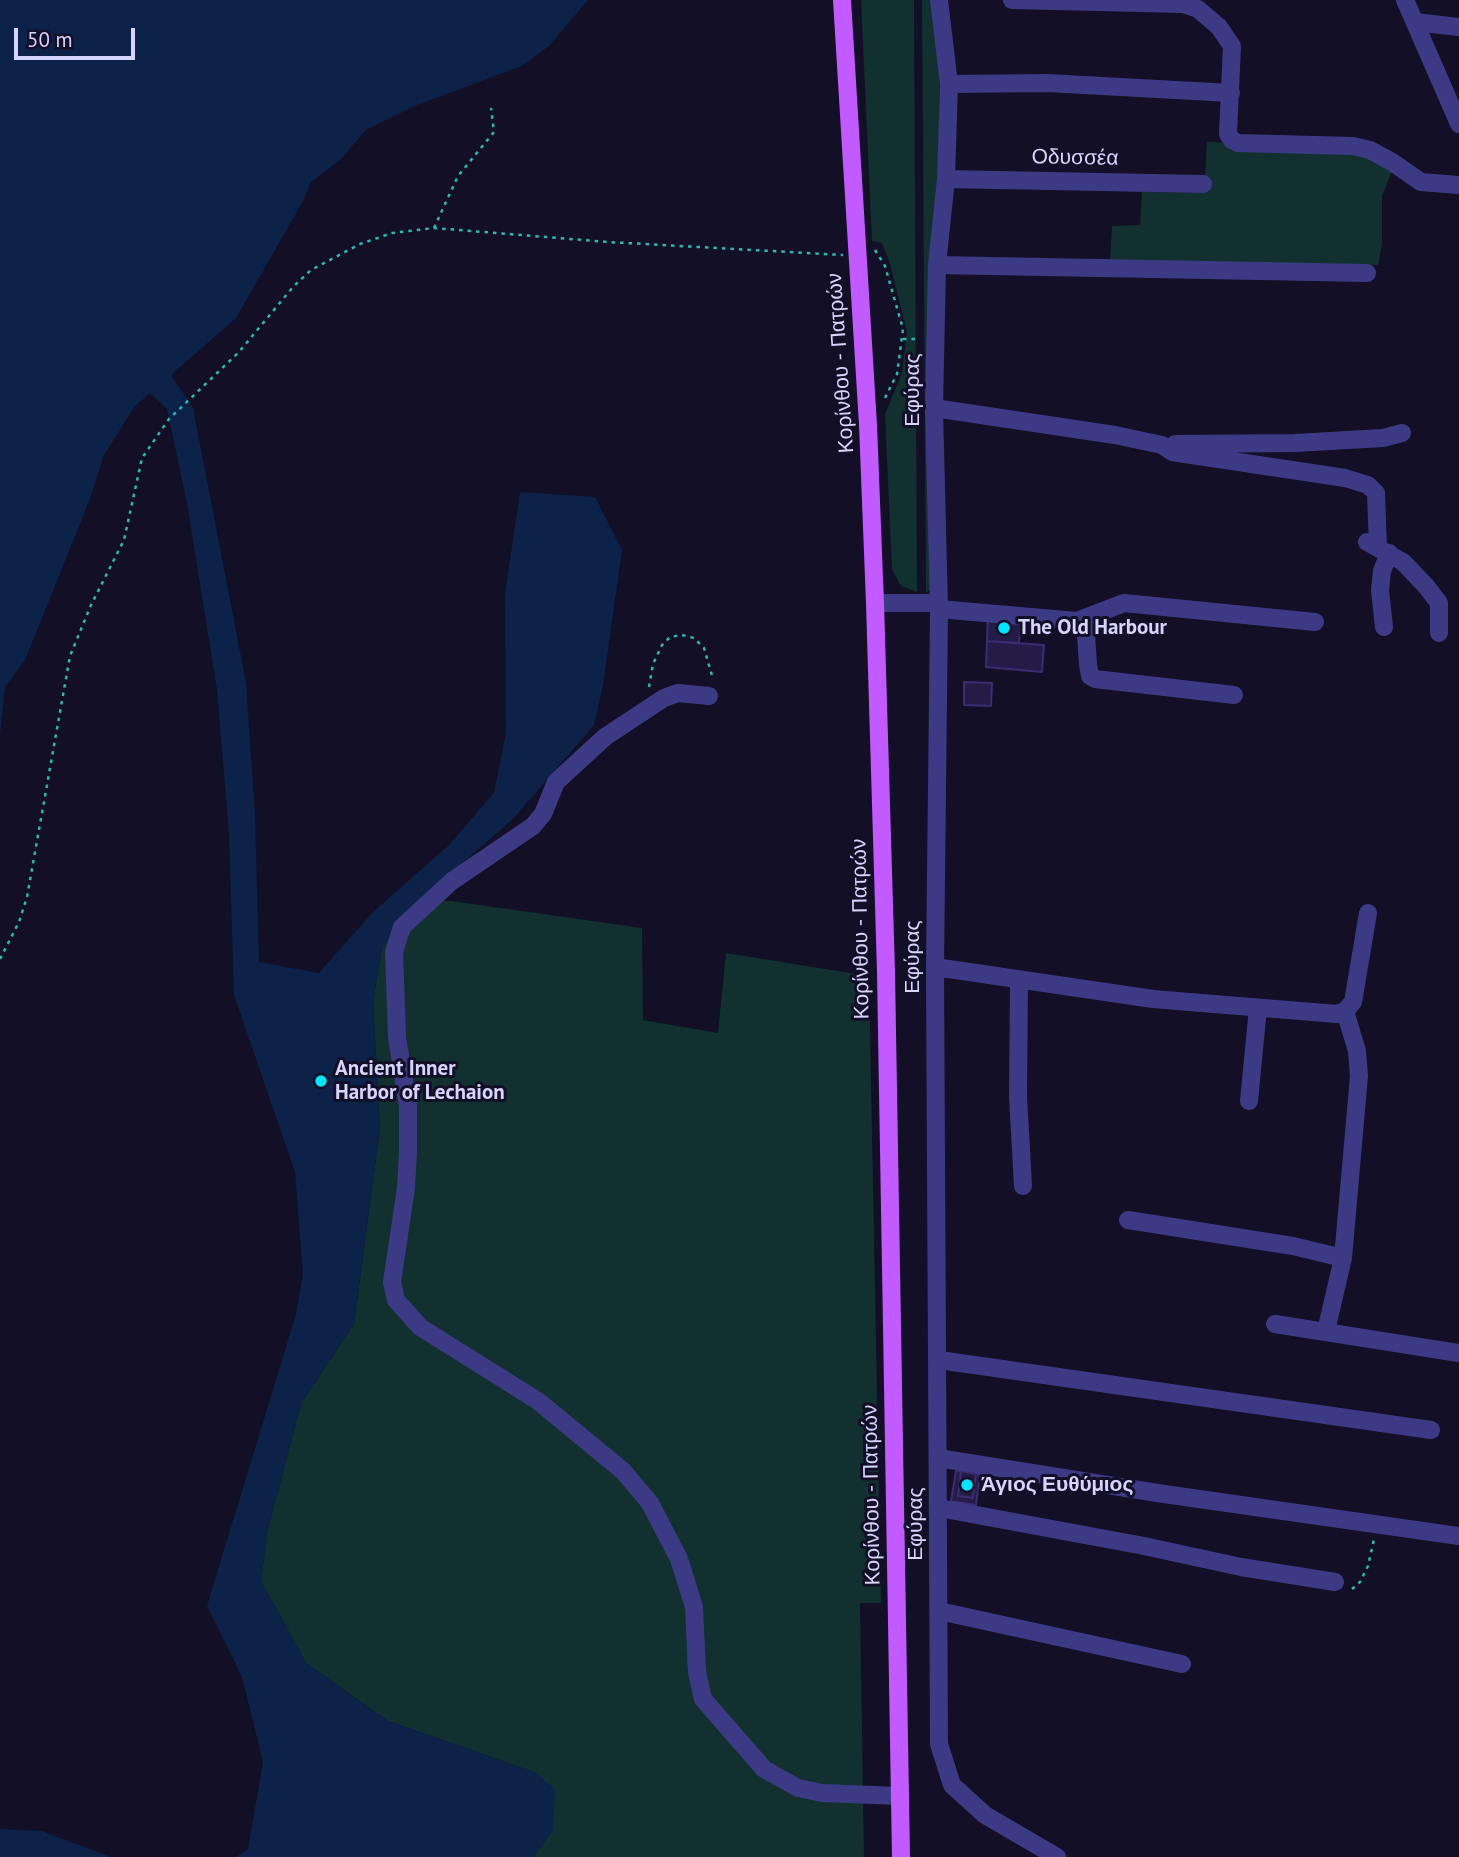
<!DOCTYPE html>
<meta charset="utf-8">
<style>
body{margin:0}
#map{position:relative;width:1459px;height:1857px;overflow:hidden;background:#130f26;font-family:"PT Sans",sans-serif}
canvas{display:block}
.scale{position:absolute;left:14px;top:28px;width:121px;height:32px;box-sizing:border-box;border:4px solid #d9d4ff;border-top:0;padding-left:9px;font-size:21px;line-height:24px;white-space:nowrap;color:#d9d4ff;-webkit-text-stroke:5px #130f26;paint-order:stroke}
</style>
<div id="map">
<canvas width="1459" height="1857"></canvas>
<div class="scale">50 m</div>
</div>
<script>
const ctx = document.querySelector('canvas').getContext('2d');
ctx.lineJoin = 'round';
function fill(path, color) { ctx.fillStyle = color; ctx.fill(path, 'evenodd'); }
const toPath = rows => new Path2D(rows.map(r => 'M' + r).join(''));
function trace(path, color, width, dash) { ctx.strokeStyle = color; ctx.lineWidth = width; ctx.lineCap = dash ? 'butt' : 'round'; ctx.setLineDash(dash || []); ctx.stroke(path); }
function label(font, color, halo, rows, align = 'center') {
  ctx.font = font + ' "PT Sans",sans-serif'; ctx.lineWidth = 6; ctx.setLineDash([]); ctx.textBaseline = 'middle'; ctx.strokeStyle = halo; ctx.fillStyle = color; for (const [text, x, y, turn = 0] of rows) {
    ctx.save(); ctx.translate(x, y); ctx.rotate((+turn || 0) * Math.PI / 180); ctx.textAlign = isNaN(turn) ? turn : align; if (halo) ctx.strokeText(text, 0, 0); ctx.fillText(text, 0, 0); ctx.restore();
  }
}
fill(toPath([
 [861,0,914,0,917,592,901,586,892,570,885,414,902,373,907,332,890,264,882,243,872,241],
 [922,0,931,0,940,78,932,588,926,593],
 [1207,142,1351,145,1395,163,1382,196,1382,244,1378,265,1110,261,1112,226,1140,225,1142,192,1204,193],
 [419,901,451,901,642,928,643,1020,718,1033,726,953,869,976,881,1603,860,1603,864,1857,533,1857,553,1830,534,1772,388,1721,306,1663,261,1581,267,1532,301,1404,354,1324,380,1128,373,1001,382,947]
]), '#12302f');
fill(toPath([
 [0,0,588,0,549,46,522,66,417,105,366,130,340,160,311,182,303,201,236,318,171,375,193,408,246,683,255,815,259,962,319,973,372,913,449,845,494,793,506,733,505,593,520,492,595,497,622,550,603,685,594,725,514,818,419,901,382,947,373,1001,380,1128,354,1324,301,1404,267,1532,261,1581,306,1663,388,1721,534,1772,555,1789,553,1830,533,1857,236,1857,248,1849,263,1762,242,1677,207,1606,296,1314,303,1274,295,1172,234,995,229,834,217,690,187,503,167,409,150,393,135,406,104,455,90,499,25,660,5,687,0,735],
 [0,1829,42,1831,111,1857,0,1857]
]), '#0c2248');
const building = toPath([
 [988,613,1021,614,1019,643,987,641,988,613],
 [987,641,1044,645,1042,672,986,667,987,641],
 [964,682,992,683,991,706,964,705,964,682],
 [956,1471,961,1471,958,1496,973,1498,976,1474,980,1474,976,1505,951,1501,956,1471],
 [961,1471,976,1474,973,1498,958,1496,961,1471]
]);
fill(building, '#241b47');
trace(building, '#3b2d73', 2);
trace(toPath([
 [434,228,458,176,494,132,491,108],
 [875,250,885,266,903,329,897,374,883,402],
 [903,339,920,339],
 [649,687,653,664,662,645,670,637,682,635,694,638,704,648,713,679],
 [0,959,19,922,27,897,70,656,91,605,124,540,142,458,169,419,239,352,293,287,311,270,360,244,392,233,434,228,608,242,843,255],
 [1352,1589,1360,1582,1368,1566,1374,1539]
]), '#2fb8b0', 2.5, [3.5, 5]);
trace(toPath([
 [939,0,949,84,946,179,937,265,934,408,939,609,935,967,939,1744,952,1785,985,1815,1057,1857],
 [1012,0,1183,4,1198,9,1219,27,1232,46,1228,134,1232,140,1238,143,1353,146,1370,150,1392,162,1421,182,1459,185],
 [1405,0,1459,124],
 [1415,22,1459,27],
 [949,84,1047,83,1231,93],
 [946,179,1203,184],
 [937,265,1367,273],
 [934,408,1115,435,1162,445,1172,452,1345,478,1368,485,1376,493,1378,547],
 [1175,444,1295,443,1383,438,1402,433],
 [1367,542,1403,562,1426,586,1439,603,1439,633],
 [875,603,939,603],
 [939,609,1077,621,1124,603,1315,622],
 [1085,619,1088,664,1090,676,1095,679,1234,695],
 [1384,627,1380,590,1382,571,1389,553],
 [709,696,678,693,664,698,605,737,556,782,543,814,533,826,452,881,402,927,394,952,397,1037,408,1106,408,1152,406,1188,392,1282,396,1300,420,1327,538,1401,623,1471,650,1503,679,1559,694,1607,697,1672,703,1699,764,1769,798,1788,822,1793,900,1796],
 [935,967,1153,999,1337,1014,1345,1011,1353,1002,1368,913],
 [1019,979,1018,1096,1023,1186],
 [1249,1101,1258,1008],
 [1128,1220,1293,1246,1343,1258,1359,1076,1357,1051,1345,1011],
 [1275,1324,1459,1353],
 [1326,1331,1343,1258],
 [939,1360,1431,1430],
 [938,1458,1164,1494,1459,1536],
 [939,1508,1144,1546,1241,1567,1335,1582],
 [939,1611,1182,1664]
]), '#3d3a85', 18);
trace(toPath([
 [842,0,868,425,875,603,886,972,901,1857]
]), '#c25bff', 18);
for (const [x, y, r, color] of [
 [1004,628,7,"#00e5ff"],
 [321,1081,7,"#00e5ff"],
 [967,1485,7,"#00e5ff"]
]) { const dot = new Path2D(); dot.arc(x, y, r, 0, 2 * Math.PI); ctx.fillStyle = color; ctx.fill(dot); trace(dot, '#130f26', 2.5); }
label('21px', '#d9d4ff', '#130f26', [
 ["Οδυσσέα",1075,158,1],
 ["Κορίνθου - Πατρών",841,363,-94],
 ["Εφύρας",913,390,-90],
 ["Κορίνθου - Πατρών",861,929,-91],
 ["Εφύρας",913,957,-90],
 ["Κορίνθου - Πατρών",872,1495,-91],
 ["Εφύρας",916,1524,-90]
]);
label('bold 21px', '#d9d4ff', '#130f26', [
 ["The Old Harbour",1018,628],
 ["Ancient Inner",335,1069],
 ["Harbor of Lechaion",335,1093],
 ["Άγιος Ευθύμιος",981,1485]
], 'left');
</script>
